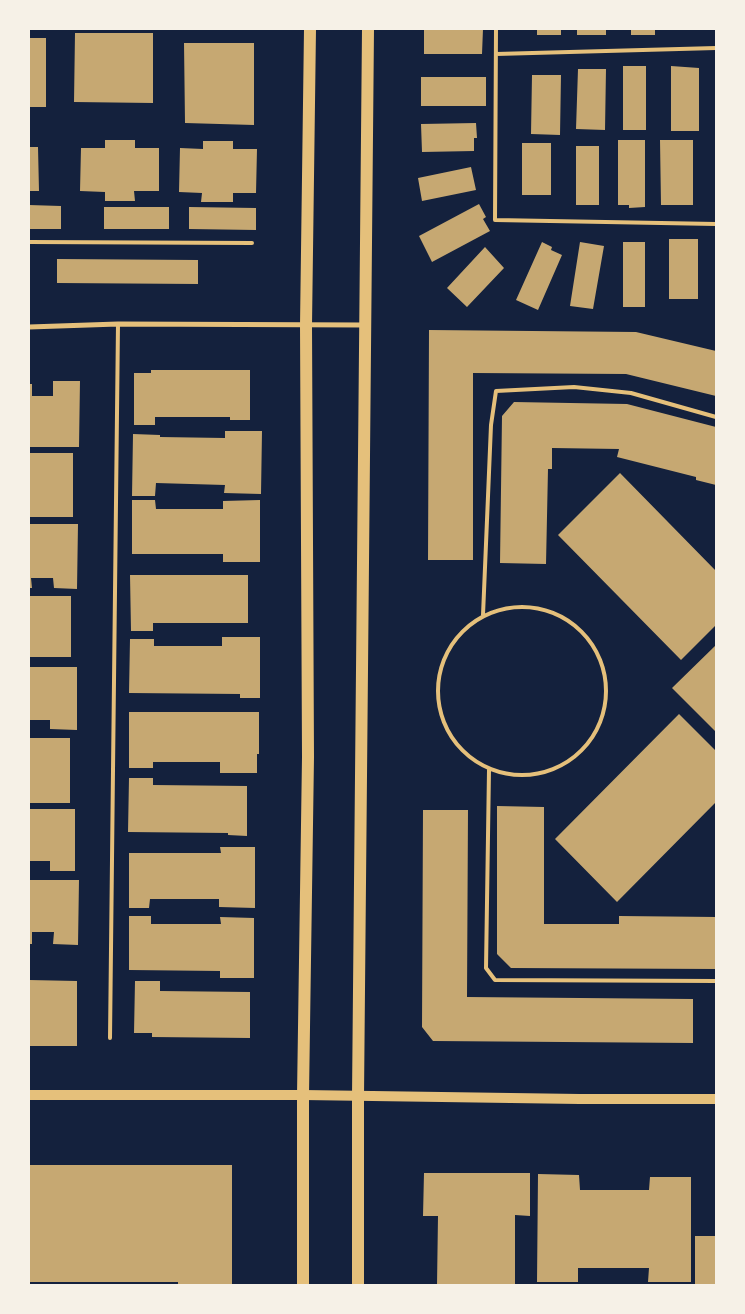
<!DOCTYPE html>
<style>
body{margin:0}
#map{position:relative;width:745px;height:1314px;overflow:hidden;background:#14213d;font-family:"PT Sans Narrow",sans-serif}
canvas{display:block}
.frame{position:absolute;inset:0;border:30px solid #f6f1e7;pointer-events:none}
</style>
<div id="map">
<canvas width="745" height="1314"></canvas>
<div class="frame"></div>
</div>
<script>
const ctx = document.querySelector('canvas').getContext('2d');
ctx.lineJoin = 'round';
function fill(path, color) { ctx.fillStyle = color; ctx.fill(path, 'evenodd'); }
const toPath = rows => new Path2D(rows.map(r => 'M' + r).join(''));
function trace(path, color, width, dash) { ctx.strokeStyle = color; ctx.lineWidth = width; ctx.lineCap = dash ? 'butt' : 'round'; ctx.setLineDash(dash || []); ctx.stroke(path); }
fill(toPath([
 [424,29,483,29,482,54,424,54],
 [537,29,561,29,561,35,537,35],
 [577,29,606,29,606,35,577,35],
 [631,29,655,29,655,35,631,35],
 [75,33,153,33,153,103,74,102],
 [29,38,46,38,46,107,29,107],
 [184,43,254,43,254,125,185,123],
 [623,66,646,66,646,130,623,130],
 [671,66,699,68,699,131,671,131],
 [578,69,606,69,605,130,576,129],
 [532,75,561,75,560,135,531,134],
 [421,77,486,77,486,106,421,106],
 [476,123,477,138,474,138,474,151,422,152,421,124],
 [105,140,135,140,135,148,159,148,159,191,134,191,135,201,105,201,105,192,80,191,81,148,105,148],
 [618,140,645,140,645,207,629,208,629,205,618,205],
 [660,140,693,140,693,205,661,205],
 [203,141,233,141,233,149,257,149,256,193,233,193,233,202,201,202,202,193,179,192,180,148,203,149],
 [522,143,551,143,551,195,522,195],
 [576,146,599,146,599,205,576,205],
 [29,147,38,147,39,191,29,191],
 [471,167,476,190,422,201,418,178],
 [479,204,486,217,483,219,490,231,432,262,419,236],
 [29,205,61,206,61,229,29,229],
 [104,207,169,207,169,229,104,229],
 [189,207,256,208,256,230,189,229],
 [669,239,698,239,698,299,669,299],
 [542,242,552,247,551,250,562,255,538,310,516,300],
 [580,242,604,246,593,309,570,306],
 [623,242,645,242,645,307,623,307],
 [485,247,504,268,467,307,447,288],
 [57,259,198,260,198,284,57,283],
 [429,330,636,332,716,351,716,396,626,374,473,373,473,560,428,560],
 [151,370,250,370,250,420,230,420,230,417,155,417,155,425,134,425,134,373,151,373],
 [53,381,80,381,79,447,29,447,29,384,32,384,32,396,53,396],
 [514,402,627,404,716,427,716,485,696,480,696,477,617,457,619,449,552,448,552,469,548,469,546,564,500,563,502,416],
 [225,431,262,431,261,494,224,493,225,485,156,483,155,496,132,496,133,434,160,435,160,437,225,438],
 [29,453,73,453,73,517,29,517],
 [620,473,716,571,716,625,681,660,558,535],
 [132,500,155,500,156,509,223,509,223,501,260,500,260,562,223,562,223,554,132,554],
 [29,524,78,524,77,589,54,588,53,578,31,578,32,588,29,588],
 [130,575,248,575,248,623,153,623,153,631,131,631],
 [29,596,71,596,71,657,29,657],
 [222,637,260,637,260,698,240,698,240,694,129,693,130,639,154,639,154,646,222,646],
 [716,645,716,732,672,688],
 [29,667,77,667,77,730,50,729,50,720,29,720],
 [129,712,259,712,259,754,257,754,257,773,220,773,220,762,153,762,153,768,129,768],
 [679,714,716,751,716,802,617,902,555,839],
 [29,738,70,738,70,803,29,803],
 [129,778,153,778,153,785,247,786,247,836,228,835,228,833,128,832],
 [497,806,544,807,544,924,619,924,619,916,716,917,716,969,511,968,497,954],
 [29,809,75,809,75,871,50,871,50,861,29,861],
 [423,810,468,810,467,997,693,999,693,1043,433,1041,422,1027],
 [220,847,255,847,255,908,219,907,219,899,150,899,149,908,129,908,129,853,221,853],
 [29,880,79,880,78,945,53,944,54,932,32,932,32,944,29,944],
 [129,916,151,916,151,924,221,924,220,917,254,918,254,978,220,978,220,971,129,970],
 [29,980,77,981,77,1046,29,1046],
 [135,981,160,981,160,991,250,992,250,1038,152,1037,152,1033,134,1033],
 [29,1165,232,1165,232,1285,178,1285,178,1282,29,1282],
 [424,1173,530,1173,530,1216,515,1215,515,1285,437,1285,438,1216,423,1216],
 [538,1174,579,1175,580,1190,649,1190,650,1177,691,1177,691,1282,648,1282,649,1268,578,1268,578,1282,537,1282],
 [695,1236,716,1236,716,1285,695,1285]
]), '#c6a872');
trace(toPath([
 [496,29,495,220,716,224],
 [496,54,716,48],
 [29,242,252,243],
 '438 691a84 84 0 1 1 168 0a84 84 0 1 1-168 0Z',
 [483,615,491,425,496,391,574,387,631,393,716,417],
 [489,770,486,968,495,980,716,981],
 [110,1038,118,324]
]), '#e5c07b', 4);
trace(toPath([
 [29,327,118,324,364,325]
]), '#e5c07b', 5);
trace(toPath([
 [29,1095,303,1095,580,1099,716,1099]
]), '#e5c07b', 10);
trace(toPath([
 [303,1285,303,1095,308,757,306,325,310,29],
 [358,1285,358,1095,368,29]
]), '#e5c07b', 12);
</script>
